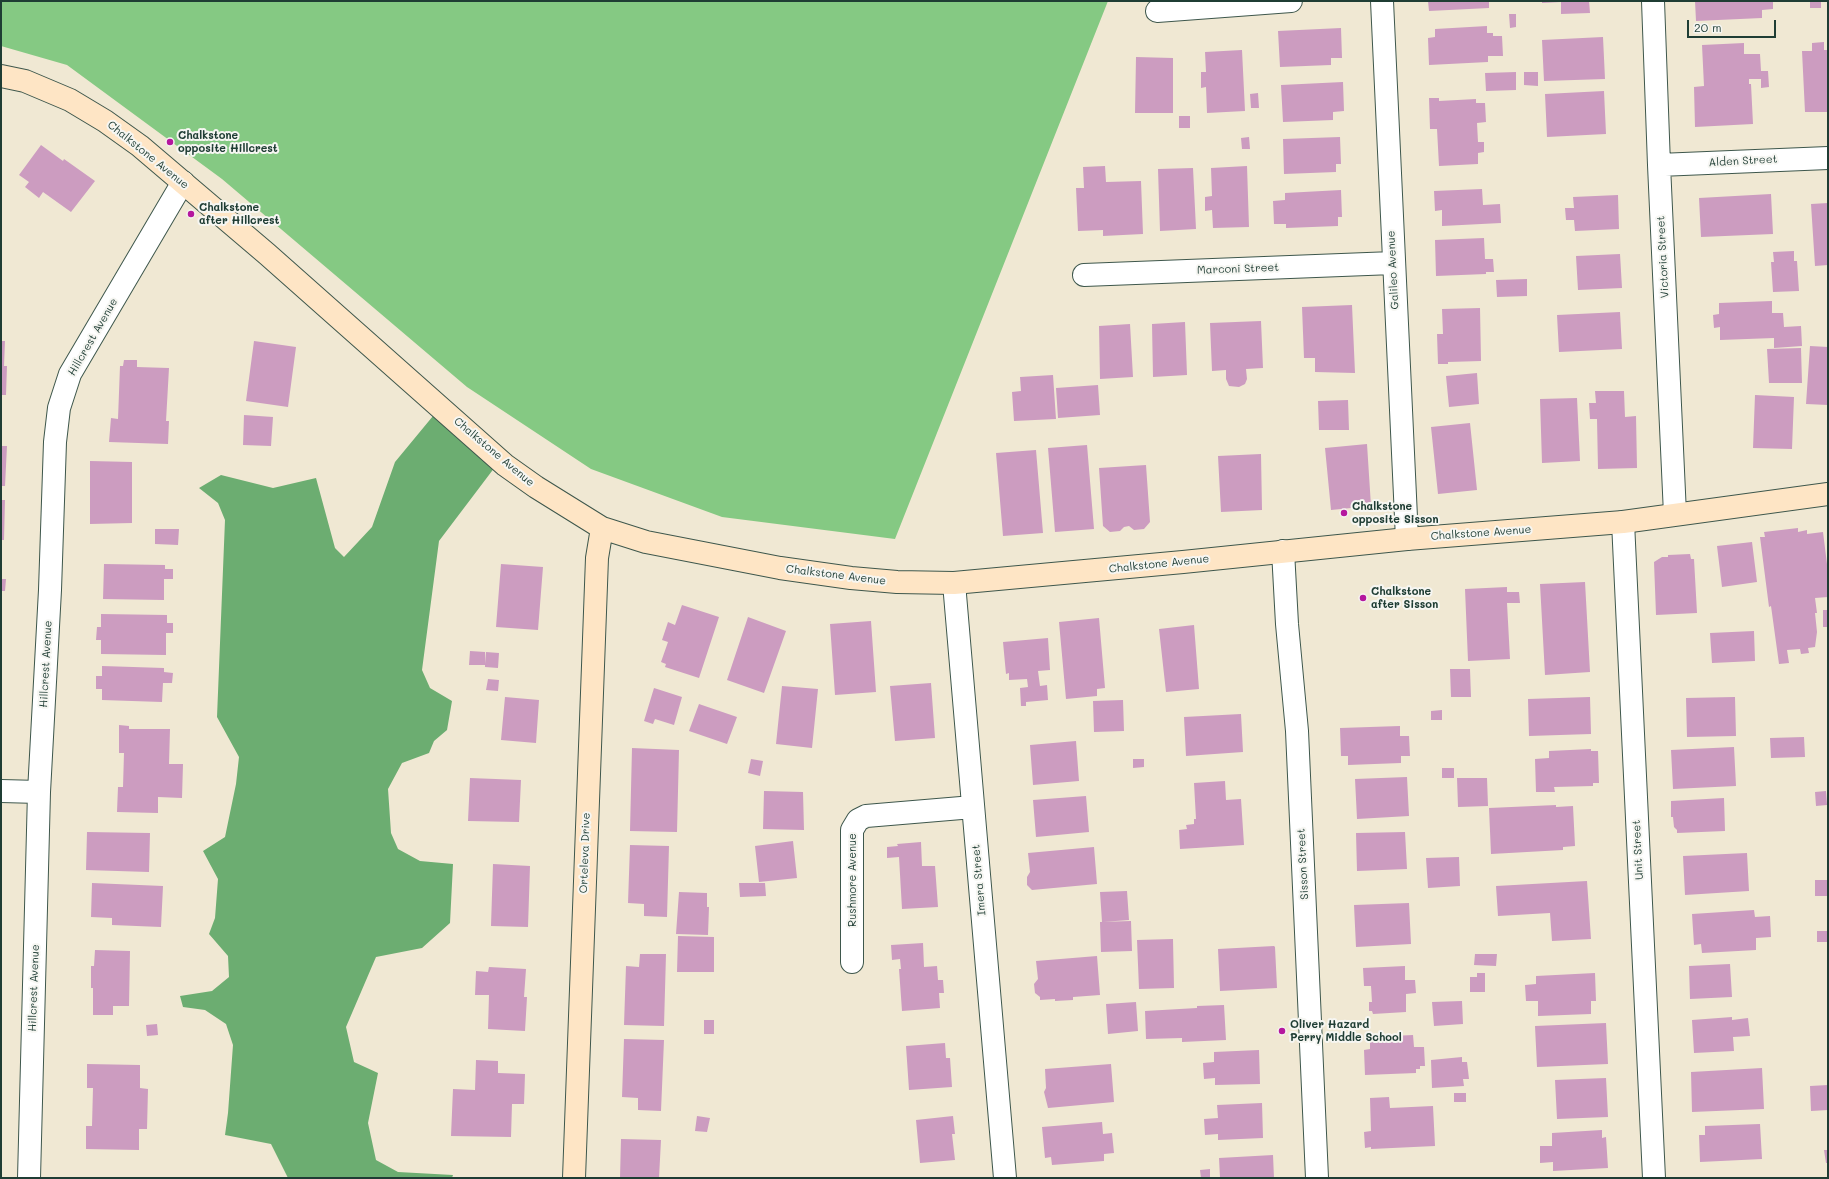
<!DOCTYPE html>
<style>
body{margin:0}
#map{position:relative;width:1829px;height:1179px;overflow:hidden;background:#f0e8d3;font-family:Mali,sans-serif}
canvas{display:block}
.frame{position:absolute;inset:0;border:2px solid #1f3d34;pointer-events:none}
.scale{position:absolute;left:1687px;top:20px;width:89px;height:18px;box-sizing:border-box;border:2px solid #1f3d34;border-top:0;padding-left:5px;font-size:12px;line-height:14px;white-space:nowrap;color:#1f3d34;-webkit-text-stroke:3px #f6f6f2;paint-order:stroke}
</style>
<div id="map">
<canvas width="1829" height="1179"></canvas>
<div class="frame"></div>
<div class="scale">20 m</div>
</div>
<script>
const ctx = document.querySelector('canvas').getContext('2d');
ctx.lineJoin = 'round';
function fill(path, color) { ctx.fillStyle = color; ctx.fill(path, 'evenodd'); }
const toPath = rows => new Path2D(rows.map(r => 'M' + r).join(''));
function trace(path, color, width, dash) { ctx.strokeStyle = color; ctx.lineWidth = width; ctx.lineCap = dash ? 'butt' : 'round'; ctx.setLineDash(dash || []); ctx.stroke(path); }
function label(font, color, halo, rows, align = 'center') {
  ctx.font = font + ' Mali,sans-serif'; ctx.lineWidth = 4; ctx.setLineDash([]); ctx.textBaseline = 'middle'; ctx.strokeStyle = halo; ctx.fillStyle = color; for (const [text, x, y, turn = 0] of rows) {
    ctx.save(); ctx.translate(x, y); ctx.rotate((+turn || 0) * Math.PI / 180); ctx.textAlign = isNaN(turn) ? turn : align; if (halo) ctx.strokeText(text, 0, 0); ctx.fillText(text, 0, 0); ctx.restore();
  }
}
fill(toPath([
 [1,1,1108,1,895,539,722,517,591,469,467,387,222,179,67,65,1,46]
]), '#85c983');
fill(toPath([
 [433,416,495,467,439,541,422,670,430,688,452,701,447,730,434,741,429,753,402,763,388,789,391,833,398,849,420,861,453,864,450,923,422,948,376,957,346,1027,354,1062,378,1073,368,1123,376,1160,398,1172,453,1175,452,1178,288,1178,271,1144,225,1135,228,1113,233,1045,226,1024,205,1010,183,1007,180,996,212,991,229,977,228,956,209,934,215,918,218,879,203,851,225,837,236,784,239,757,217,717,225,520,218,503,199,488,221,475,273,488,316,478,335,548,344,557,372,527,395,462]
]), '#6cad71');
fill(toPath([
 [1428,1,1489,1,1489,8,1429,11],
 [1542,1,1589,1,1590,13,1561,14,1561,2,1542,3],
 [1695,1,1773,1,1773,9,1762,10,1762,18,1696,21],
 [1810,1,1821,1,1821,8,1810,8],
 [1509,14,1516,14,1516,27,1510,28],
 [1487,26,1487,33,1493,33,1493,36,1502,36,1503,56,1488,56,1488,62,1429,65,1428,38,1435,37,1435,29],
 [1341,28,1342,58,1331,58,1331,65,1280,67,1278,31],
 [1603,37,1605,79,1544,81,1542,40],
 [1824,42,1824,50,1828,50,1828,112,1805,112,1802,51,1812,51,1812,43],
 [1744,43,1744,54,1760,54,1761,71,1768,71,1769,87,1761,88,1761,79,1749,79,1749,84,1751,84,1753,124,1695,127,1694,87,1704,86,1702,45],
 [1242,50,1245,111,1207,113,1206,87,1201,88,1201,72,1206,72,1205,52],
 [1136,57,1173,58,1173,113,1135,113],
 [1516,72,1516,90,1486,91,1485,73],
 [1524,72,1538,72,1538,86,1524,85],
 [1343,82,1344,111,1333,112,1333,120,1283,122,1281,85],
 [1604,91,1606,134,1547,137,1545,94],
 [1258,93,1259,108,1251,108,1250,94],
 [1429,98,1439,98,1439,101,1476,99,1476,103,1485,103,1486,122,1477,123,1478,142,1484,142,1484,152,1478,153,1478,164,1439,166,1437,129,1430,129],
 [1179,116,1190,116,1190,128,1179,128],
 [1249,137,1250,149,1242,149,1241,138],
 [1340,137,1341,164,1336,164,1336,172,1284,174,1283,139],
 [41,145,63,161,64,159,95,181,71,212,43,192,39,198,25,187,29,182,19,175],
 [1105,166,1106,182,1141,181,1143,234,1103,236,1103,230,1078,231,1076,188,1084,188,1083,167],
 [1247,166,1249,227,1213,228,1212,210,1205,211,1205,197,1212,196,1211,168],
 [1193,168,1196,229,1160,231,1158,169],
 [1482,189,1483,205,1500,204,1501,223,1442,226,1442,210,1435,211,1434,191],
 [1341,190,1342,217,1338,217,1338,226,1286,228,1286,224,1274,224,1273,201,1285,200,1285,193],
 [1771,194,1773,234,1701,237,1699,198],
 [1618,195,1619,229,1575,231,1574,220,1566,220,1565,208,1574,208,1573,197],
 [1828,203,1828,265,1815,266,1811,204],
 [1484,238,1485,259,1493,259,1494,272,1486,272,1486,274,1436,276,1435,240],
 [1794,251,1794,261,1797,261,1799,291,1773,292,1771,262,1774,262,1773,252],
 [1620,254,1622,288,1578,290,1576,256],
 [1527,279,1527,296,1497,297,1496,280],
 [1772,301,1772,313,1783,313,1784,327,1801,326,1802,346,1774,348,1774,338,1720,340,1720,327,1714,328,1713,315,1719,314,1719,303],
 [1352,305,1355,373,1315,372,1315,358,1304,358,1302,307],
 [1480,308,1481,361,1448,362,1448,364,1438,364,1437,334,1443,334,1442,309],
 [1620,312,1622,349,1559,352,1557,315],
 [1261,321,1263,368,1246,369,1247,379,1245,384,1239,387,1229,386,1226,379,1226,370,1212,371,1210,323],
 [1185,322,1187,375,1153,377,1152,324],
 [1130,324,1133,377,1100,379,1099,326],
 [1,341,5,341,4,366,7,366,6,395,1,395],
 [254,341,296,347,288,407,246,401],
 [1810,346,1828,347,1828,405,1806,404],
 [1801,348,1802,383,1769,383,1767,349],
 [124,360,137,360,137,367,169,368,166,421,169,421,168,444,109,442,111,418,118,419,120,366,123,366],
 [1477,373,1479,404,1449,407,1446,376],
 [1053,375,1056,419,1014,421,1012,392,1021,391,1020,377],
 [1098,385,1100,415,1058,418,1056,388],
 [1595,391,1624,391,1625,417,1636,416,1637,468,1598,469,1597,419,1590,419,1589,403,1596,403],
 [1755,395,1794,397,1792,449,1753,448],
 [1577,398,1580,461,1542,463,1540,399],
 [1348,400,1349,430,1319,430,1318,401],
 [244,415,273,417,271,446,243,445],
 [1470,423,1477,490,1438,494,1431,427],
 [1367,444,1371,506,1331,510,1325,448],
 [1087,445,1094,529,1055,532,1048,448],
 [1,446,7,446,5,486,1,486],
 [1036,450,1043,533,1003,536,996,453],
 [1261,454,1262,510,1221,512,1218,456],
 [90,461,132,462,132,523,90,524],
 [1146,465,1150,522,1144,529,1134,530,1129,526,1124,527,1120,531,1110,532,1103,526,1099,468],
 [1,500,5,500,4,540,1,540],
 [1798,528,1798,532,1807,530,1807,534,1823,532,1828,572,1828,597,1815,598,1817,613,1815,613,1817,632,1815,647,1808,648,1809,653,1801,654,1800,649,1787,650,1789,663,1779,664,1771,606,1769,607,1760,537,1765,537,1764,532],
 [155,529,179,529,178,545,155,544],
 [1752,542,1757,582,1722,587,1717,546],
 [1690,554,1691,559,1694,559,1697,613,1656,615,1654,562,1662,557,1668,557,1668,555],
 [104,564,165,565,165,569,173,569,173,579,164,579,164,600,103,599],
 [501,564,543,567,538,630,496,627],
 [1,579,6,579,5,591,1,591],
 [1585,582,1590,672,1545,675,1540,584],
 [1507,587,1507,592,1519,592,1520,603,1507,603,1510,659,1468,661,1465,589],
 [682,605,719,617,699,678,665,667,666,664,661,662,668,642,662,640,668,622,675,625],
 [1823,610,1828,610,1828,627,1823,627],
 [101,614,167,615,167,623,173,623,173,633,166,633,166,655,101,654,101,640,96,640,97,627,101,627],
 [748,617,786,631,764,693,727,680],
 [1099,618,1105,688,1097,689,1097,696,1066,699,1059,622],
 [871,621,876,692,835,695,830,624],
 [1194,625,1199,689,1166,692,1159,629],
 [1754,631,1755,661,1712,663,1710,633],
 [1048,638,1050,670,1038,671,1040,686,1047,685,1048,700,1026,702,1026,706,1021,706,1020,688,1028,687,1027,679,1009,680,1009,673,1006,674,1003,642],
 [470,651,485,652,485,664,486,652,499,653,498,668,485,667,485,665,469,665],
 [102,666,164,668,164,672,173,673,172,683,163,683,162,702,102,700,102,689,96,689,96,676,102,676],
 [1450,669,1470,669,1471,697,1451,697],
 [488,679,499,680,498,691,486,690],
 [931,683,935,738,895,741,890,686],
 [782,686,818,689,812,748,776,744],
 [654,688,682,697,674,725,655,719,653,724,644,721],
 [505,697,539,700,536,743,501,740],
 [1590,697,1591,734,1529,736,1528,699],
 [1735,697,1736,736,1687,737,1686,698],
 [1123,700,1124,731,1094,732,1093,701],
 [699,704,737,717,727,744,689,731],
 [1442,710,1442,720,1431,720,1431,711],
 [1241,714,1243,752,1186,756,1184,717],
 [119,725,129,726,129,729,170,729,169,764,183,764,182,798,158,797,158,813,117,812,118,787,123,787,124,753,119,753],
 [1400,726,1400,736,1409,736,1410,756,1401,756,1401,763,1348,765,1348,756,1341,756,1340,728],
 [1804,737,1805,757,1771,758,1770,738],
 [1076,741,1079,781,1033,785,1030,745],
 [1734,747,1736,786,1673,789,1671,750],
 [632,748,679,750,677,832,630,831],
 [1591,749,1591,751,1598,751,1599,783,1593,783,1593,786,1554,787,1555,792,1536,792,1535,759,1549,758,1549,751],
 [751,759,763,761,760,776,748,773],
 [1133,759,1144,759,1144,767,1133,768],
 [1442,768,1454,768,1454,778,1442,778],
 [1407,777,1409,816,1357,819,1355,779],
 [470,778,521,780,519,822,468,821],
 [1457,778,1487,778,1488,806,1458,807],
 [1225,781,1226,800,1241,799,1244,845,1180,849,1179,830,1187,829,1186,825,1194,824,1194,819,1196,819,1194,783],
 [764,791,803,792,804,830,763,829],
 [1826,791,1827,805,1816,806,1815,792],
 [1086,796,1089,832,1036,837,1033,800],
 [1724,798,1725,831,1677,833,1677,830,1674,827,1673,817,1671,817,1671,801],
 [1556,805,1556,807,1573,806,1575,846,1563,847,1563,850,1491,854,1489,808],
 [87,832,150,833,149,872,86,870],
 [1405,832,1407,869,1357,871,1356,833],
 [793,841,797,878,759,882,755,846],
 [921,842,922,866,935,866,938,907,902,909,899,857,887,858,887,847,898,846,897,844],
 [630,845,669,846,667,917,644,916,644,904,628,903],
 [1094,847,1097,884,1032,890,1027,885,1027,877,1030,872,1028,853],
 [1747,853,1749,891,1685,895,1683,856],
 [1459,857,1460,886,1428,888,1426,858],
 [493,864,530,866,528,927,491,926],
 [1815,880,1828,880,1828,896,1815,896],
 [1587,881,1591,939,1552,941,1550,913,1498,916,1496,886],
 [92,883,163,886,161,927,112,925,112,918,91,917],
 [739,883,765,883,766,896,740,897],
 [1127,891,1129,920,1102,922,1100,892],
 [679,892,707,893,707,907,709,907,708,935,676,934],
 [1409,903,1411,944,1356,947,1354,905],
 [1754,910,1755,917,1770,916,1771,937,1756,938,1756,950,1702,953,1701,944,1694,945,1692,914],
 [1131,921,1132,951,1101,952,1100,922],
 [1817,931,1828,931,1828,942,1817,942],
 [678,936,714,937,714,972,677,972],
 [1173,939,1174,988,1139,989,1137,940],
 [923,943,924,967,937,966,938,980,943,980,944,993,939,993,940,1008,902,1011,899,969,901,969,900,959,892,960,891,945],
 [1274,946,1275,947,1277,988,1220,991,1218,949],
 [95,950,130,951,129,1006,113,1006,113,1015,93,1015,93,988,91,988,91,966,94,966],
 [640,954,666,954,664,1026,624,1025,626,966,639,967],
 [1475,954,1497,954,1496,966,1474,965],
 [1097,956,1100,995,1073,997,1073,1000,1055,1001,1055,999,1040,1000,1040,997,1035,993,1034,984,1038,979,1036,961],
 [1730,964,1732,997,1690,999,1689,966],
 [1405,966,1405,980,1415,980,1416,993,1406,994,1406,1012,1373,1014,1372,1011,1369,1011,1369,1002,1372,1002,1371,986,1364,986,1363,968],
 [489,967,526,969,524,997,527,997,525,1031,488,1029,489,995,475,995,476,971,488,972],
 [1477,973,1485,973,1485,992,1470,992,1470,977,1477,977],
 [1595,973,1596,1001,1591,1001,1591,1014,1538,1016,1538,1001,1526,1001,1525,985,1536,984,1536,976],
 [1462,1001,1463,1024,1434,1026,1432,1002],
 [1136,1002,1138,1031,1108,1034,1106,1004],
 [1224,1005,1226,1040,1182,1042,1182,1038,1146,1039,1145,1011,1197,1008,1197,1006],
 [1732,1017,1732,1020,1748,1018,1750,1036,1733,1037,1734,1051,1694,1053,1692,1020],
 [704,1020,714,1020,714,1034,704,1034],
 [1606,1023,1608,1064,1537,1067,1535,1026],
 [157,1024,158,1035,147,1036,146,1025],
 [1413,1035,1414,1047,1424,1047,1425,1066,1420,1066,1420,1069,1416,1069,1416,1073,1365,1075,1364,1050,1370,1049,1370,1037],
 [624,1039,664,1040,661,1111,638,1110,638,1098,622,1097],
 [945,1043,946,1058,950,1058,952,1087,909,1090,906,1046],
 [1259,1050,1260,1084,1215,1085,1215,1078,1204,1079,1203,1063,1214,1062,1214,1052],
 [1462,1057,1462,1062,1467,1062,1469,1079,1463,1079,1464,1086,1432,1088,1431,1060],
 [476,1060,498,1061,498,1073,525,1074,524,1104,512,1104,511,1137,451,1136,453,1089,475,1090],
 [87,1064,140,1065,140,1088,148,1089,147,1129,139,1129,139,1150,86,1149,86,1126,92,1126,93,1088,87,1088],
 [1111,1064,1114,1102,1048,1108,1044,1092,1046,1088,1045,1069],
 [1762,1068,1764,1109,1692,1112,1691,1072],
 [1606,1078,1608,1117,1557,1119,1555,1080],
 [1828,1085,1828,1110,1811,1111,1810,1086],
 [1454,1093,1466,1093,1466,1102,1454,1102],
 [1389,1097,1390,1108,1433,1106,1435,1146,1371,1149,1371,1147,1365,1148,1364,1132,1371,1131,1370,1098],
 [1262,1103,1263,1138,1218,1140,1218,1134,1205,1135,1204,1119,1218,1118,1217,1105],
 [697,1116,710,1118,707,1132,695,1131],
 [953,1116,955,1134,952,1134,955,1160,920,1163,916,1120],
 [1102,1122,1103,1134,1112,1133,1114,1153,1104,1154,1104,1161,1052,1165,1051,1157,1045,1158,1042,1127],
 [1760,1124,1762,1159,1700,1162,1699,1135,1705,1135,1705,1126],
 [1602,1130,1602,1138,1606,1137,1608,1168,1553,1171,1553,1162,1540,1163,1540,1146,1552,1146,1552,1133],
 [621,1139,661,1140,659,1178,620,1178],
 [1824,1150,1828,1150,1828,1163,1826,1163],
 [1273,1155,1274,1178,1220,1178,1219,1158],
 [1210,1169,1210,1178,1201,1178,1200,1170]
]), '#cc9cc0');
const street = toPath([
 [1382,1,1407,539],
 [1653,1,1659,165,1675,514],
 [1157,11,1291,1],
 [1659,165,1828,158],
 [1084,275,1393,263],
 [1623,522,1654,1178],
 [1283,551,1287,624,1297,731,1317,1178],
 [954,583,1005,1178],
 [1,791,39,792],
 [852,962,852,830,858,820,866,816,973,807],
 [29,1178,39,792,50,590,55,442,59,408,70,374,183,182]
]);
const secondary = toPath([
 [1,76,25,81,70,100,105,121,140,146,267,254,505,465,536,487,602,528,646,542,780,568,851,578,897,582,954,583,1183,562,1407,539,1623,522,1828,494],
 [574,1178,597,558,602,528]
]);
trace(street, '#3e574c', 24);
trace(secondary, '#3e574c', 24);
trace(street, '#fff', 22);
trace(secondary, '#fee5c5', 22);
for (const [x, y, r, color] of [
 [170,142,4,"#b5179e"],
 [191,214,4,"#b5179e"],
 [1344,513,4,"#b5179e"],
 [1363,598,4,"#b5179e"],
 [1282,1031,4,"#b5179e"]
]) { const dot = new Path2D(); dot.arc(x, y, r, 0, 2 * Math.PI); ctx.fillStyle = color; ctx.fill(dot); trace(dot, '#f6f6f2', 1.5); }
label('bold 11px', '#1f3d34', '#f6f6f2', [
 ["Chalkstone",178,136],
 ["opposite Hillcrest",178,149],
 ["Chalkstone",199,208],
 ["after Hillcrest",199,221],
 ["Chalkstone",1352,507],
 ["opposite Sisson",1352,520],
 ["Chalkstone",1371,592],
 ["after Sisson",1371,605],
 ["Oliver Hazard",1290,1025],
 ["Perry Middle School",1290,1038]
], 'left');
label('11px', '#1f3d34', '#f6f6f2', [
 ["Chalkstone Avenue",148,155,39],
 ["Alden Street",1743,161,-3],
 ["Victoria Street",1663,257,-93],
 ["Marconi Street",1238,269,-2],
 ["Galileo Avenue",1393,270,-93],
 ["Hillcrest Avenue",93,337,-60],
 ["Chalkstone Avenue",494,452,40],
 ["Chalkstone Avenue",1481,533,-4],
 ["Chalkstone Avenue",1159,564,-6],
 ["Chalkstone Avenue",836,575,7],
 ["Hillcrest Avenue",46,664,-87],
 ["Unit Street",1638,850,-93],
 ["Orteleva Drive",585,853,-88],
 ["Sisson Street",1303,864,-93],
 ["Rushmore Avenue",853,880,-90],
 ["Imera Street",979,880,-95],
 ["Hillcrest Avenue",34,988,-88]
]);
</script>
